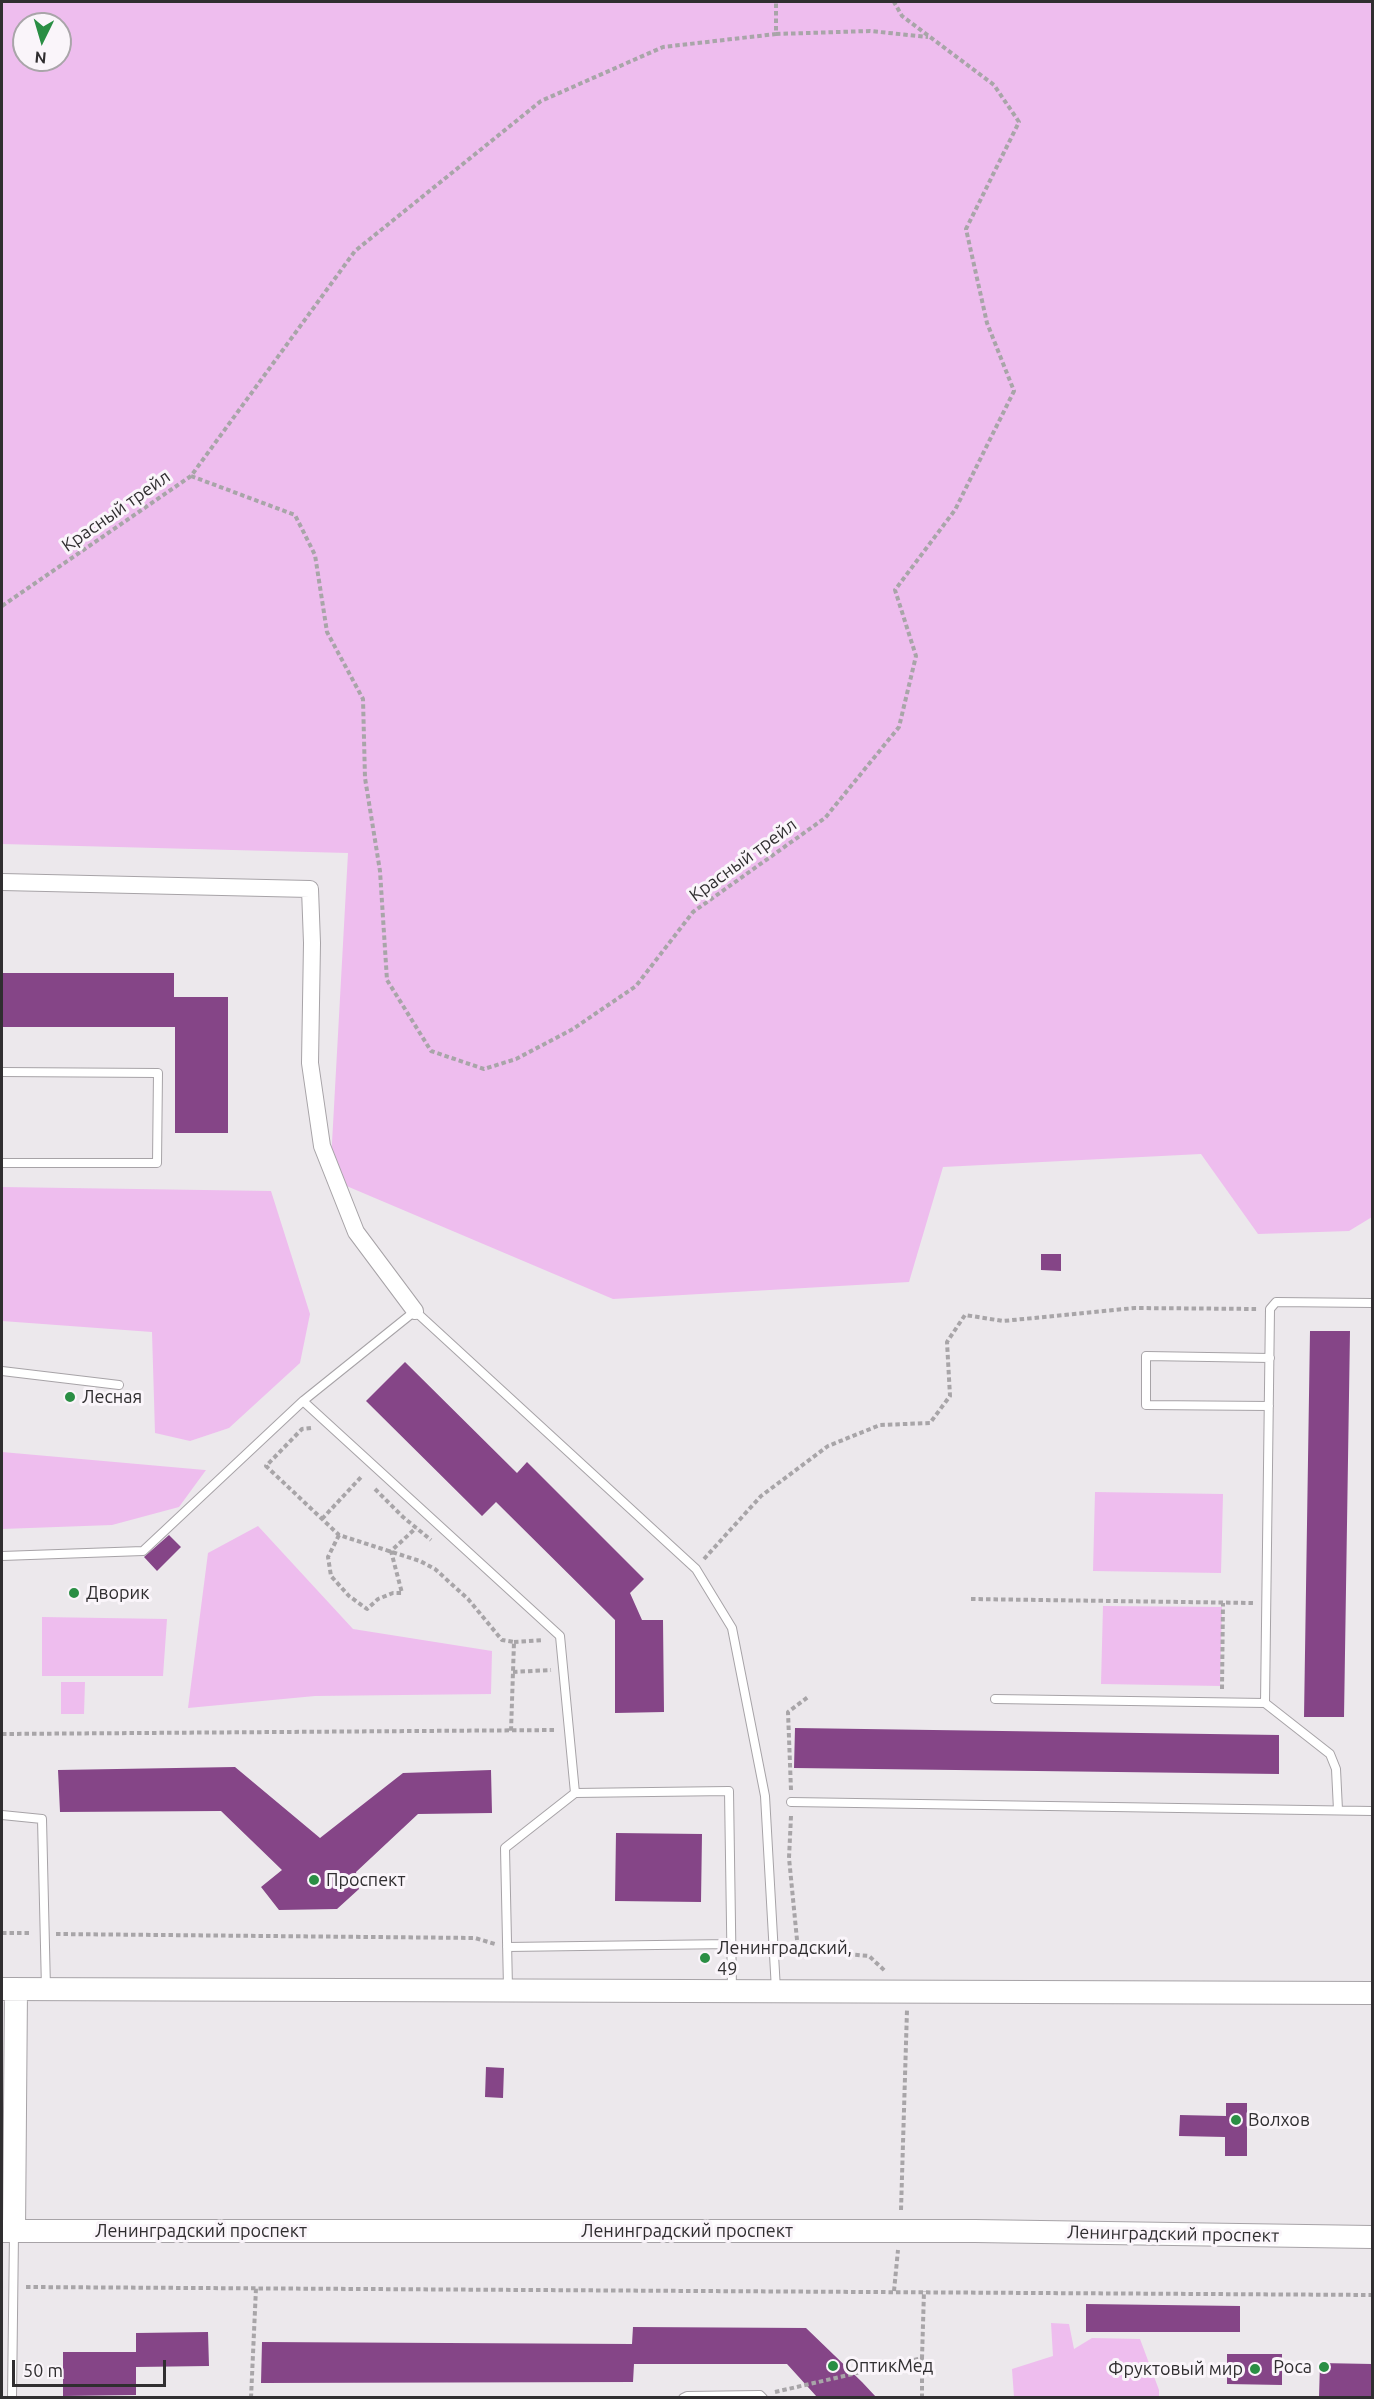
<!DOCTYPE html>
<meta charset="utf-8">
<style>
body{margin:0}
#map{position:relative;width:1374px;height:2399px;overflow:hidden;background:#ece8ec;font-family:Ubuntu,sans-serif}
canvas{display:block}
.frame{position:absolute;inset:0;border:3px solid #302e30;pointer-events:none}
.north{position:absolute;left:12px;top:12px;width:60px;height:60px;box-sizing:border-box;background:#faf5fa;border:2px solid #a9a5a9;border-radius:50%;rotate:185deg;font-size:16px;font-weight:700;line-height:24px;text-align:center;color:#302e30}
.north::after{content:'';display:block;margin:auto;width:21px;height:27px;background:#2a8e44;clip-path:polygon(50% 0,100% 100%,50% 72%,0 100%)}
.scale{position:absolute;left:12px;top:2360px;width:154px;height:27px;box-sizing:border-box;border:3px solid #302e30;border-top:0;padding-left:8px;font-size:18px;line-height:21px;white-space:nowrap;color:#302e30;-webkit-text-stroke:4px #faf5fa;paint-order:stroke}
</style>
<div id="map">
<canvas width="1374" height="2399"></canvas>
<div class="frame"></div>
<div class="north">N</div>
<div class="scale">50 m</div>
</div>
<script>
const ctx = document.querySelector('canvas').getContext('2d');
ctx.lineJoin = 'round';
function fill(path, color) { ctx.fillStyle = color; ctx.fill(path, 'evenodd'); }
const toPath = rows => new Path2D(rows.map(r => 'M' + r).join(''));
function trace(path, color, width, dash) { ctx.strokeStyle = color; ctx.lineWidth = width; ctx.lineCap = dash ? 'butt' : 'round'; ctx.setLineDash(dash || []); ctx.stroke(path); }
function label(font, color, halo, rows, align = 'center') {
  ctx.font = font + ' Ubuntu,sans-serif'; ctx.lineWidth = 6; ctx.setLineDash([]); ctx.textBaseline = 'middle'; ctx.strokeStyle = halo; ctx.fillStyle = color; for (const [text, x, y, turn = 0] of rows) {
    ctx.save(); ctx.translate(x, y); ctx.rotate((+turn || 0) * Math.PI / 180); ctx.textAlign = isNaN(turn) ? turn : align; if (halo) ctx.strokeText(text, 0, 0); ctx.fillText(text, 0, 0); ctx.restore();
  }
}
fill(toPath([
 [2,2,1372,2,1372,1217,1349,1231,1258,1234,1201,1154,943,1167,909,1282,613,1299,330,1179,348,853,2,844],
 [24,24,60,24,60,60,24,60],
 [2,1187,271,1191,310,1314,300,1363,229,1428,190,1441,155,1433,152,1332,2,1321],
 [2,1452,205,1470,206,1470,179,1507,112,1525,2,1529],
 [1095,1492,1223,1494,1221,1573,1093,1571],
 [258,1526,353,1629,492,1651,491,1694,315,1696,188,1708,208,1553],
 [1103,1606,1222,1607,1220,1686,1101,1684],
 [42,1617,167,1619,163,1676,42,1676],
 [61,1682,85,1682,84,1714,61,1714],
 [1051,2323,1069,2324,1074,2349,1092,2338,1140,2339,1159,2390,1159,2397,1014,2397,1012,2369,1053,2356]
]), '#eebdee');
fill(toPath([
 [2,973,174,973,174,997,228,997,228,1133,175,1133,175,1027,2,1027],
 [1041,1254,1061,1254,1061,1271,1041,1270],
 [1310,1331,1350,1331,1344,1717,1304,1717],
 [405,1362,517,1473,527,1462,644,1579,630,1593,642,1620,663,1620,664,1712,615,1713,615,1620,496,1502,482,1516,366,1401],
 [169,1535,181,1547,157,1571,144,1557],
 [795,1728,1279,1735,1279,1774,794,1768],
 [235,1767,320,1838,403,1773,491,1770,492,1813,418,1814,356,1872,359,1889,337,1909,279,1910,261,1887,282,1870,221,1811,60,1812,58,1770],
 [616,1833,702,1834,701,1902,615,1901],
 [486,2067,504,2068,503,2098,485,2097],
 [1226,2103,1247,2103,1247,2156,1225,2156,1225,2137,1179,2136,1180,2115,1226,2116],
 [1086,2304,1240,2306,1240,2332,1086,2332],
 [633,2327,806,2328,862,2382,876,2397,817,2397,787,2364,634,2364,633,2382,261,2383,262,2342,632,2344],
 [208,2332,209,2366,136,2367,136,2395,63,2396,63,2352,136,2352,136,2333],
 [1227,2354,1282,2354,1282,2385,1227,2384],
 [1320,2363,1372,2364,1372,2397,1319,2397]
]), '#854587');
const lane = toPath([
 [2,1072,158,1073,157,1163,2,1163],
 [2,1371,119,1385],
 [303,1401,415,1311,696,1569,732,1628,765,1796,776,1990],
 [1269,1406,1146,1405,1146,1356,1270,1358],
 [2,1556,143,1551,303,1401,560,1636,575,1793,505,1848,508,1988],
 [995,1699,1265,1703,1330,1754,1336,1769,1338,1810],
 [1265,1703,1270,1309,1276,1302,1372,1303],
 [575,1793,729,1791,732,1990],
 [791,1802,1372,1811],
 [2,1815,42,1819,46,1989],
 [507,1947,731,1944],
 [12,2398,14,2233],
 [683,2398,687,2396,760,2395,763,2398]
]);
const street = toPath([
 [2,882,310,889,312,943,310,1063,322,1146,356,1232,415,1311]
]);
const secondary = toPath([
 [2,1989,1372,1993],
 [2,2231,975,2231,1372,2237],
 [14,2231,16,1989]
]);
trace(lane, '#a7a3a7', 10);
trace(street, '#a7a3a7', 18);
trace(secondary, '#a7a3a7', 24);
trace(toPath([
 [776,34,870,31,928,37],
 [191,476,295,515,315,555,327,632,363,699,365,778,380,871,387,980,431,1051,484,1069,516,1059,573,1029,636,986,693,912,825,818,899,727,916,656,895,590,955,510,1014,391,987,323,966,229,1019,122,994,85,902,16,894,2],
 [2,606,191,476,355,251,541,101,663,47,776,34,776,2],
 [311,1428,302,1429,266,1466,339,1535,420,1561,435,1569,468,1599,502,1640,514,1642,511,1731],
 [375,1489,403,1517,431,1540],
 [322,1519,362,1476],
 [339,1535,328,1557,331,1576,349,1596,367,1609,378,1599,393,1593,402,1593,391,1551,416,1528],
 [704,1559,761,1496,828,1446,880,1425,930,1423,950,1396,947,1342,965,1315,1003,1321,1135,1308,1258,1309],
 [971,1599,1253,1603],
 [514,1642,543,1640],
 [513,1672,551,1670],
 [1222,1689,1223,1603],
 [2,1734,557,1730],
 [791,1790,788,1712,808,1697],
 [791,1816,789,1858,798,1950],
 [2,1933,31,1933],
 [56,1934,475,1938,495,1944],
 [743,1945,762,1946],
 [788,1949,869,1956,885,1971],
 [901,2210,907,2010],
 [26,2287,1372,2295],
 [894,2291,898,2250],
 [775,2392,922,2358,924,2291],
 [251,2398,256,2288],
 [922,2398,922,2358]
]), '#a8a5a8', 4, [4.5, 3]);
trace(lane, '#fff', 8);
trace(street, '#fff', 16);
trace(secondary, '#fff', 22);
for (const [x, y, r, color] of [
 [70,1397,6,"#2a8e44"],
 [74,1593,6,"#2a8e44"],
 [314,1880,6,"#2a8e44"],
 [705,1958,6,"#2a8e44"],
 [1236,2120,6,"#2a8e44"],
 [833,2366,6,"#2a8e44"],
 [1324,2367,6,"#2a8e44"],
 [1255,2369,6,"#2a8e44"]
]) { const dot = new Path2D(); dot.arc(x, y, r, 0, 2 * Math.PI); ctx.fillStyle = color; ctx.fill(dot); trace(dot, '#faf5fa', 2); }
label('18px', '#302e30', '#faf5fa', [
 ["Красный трейл",116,511,-35],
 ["Красный трейл",743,860,-36],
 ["Ленинградский проспект",201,2231],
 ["Ленинградский проспект",687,2231],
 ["Ленинградский проспект",1173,2234,1]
]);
label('18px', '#302e30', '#faf5fa', [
 ["Лесная",82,1397],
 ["Дворик",86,1593],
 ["Проспект",326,1880],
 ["Ленинградский,",717,1948],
 ["49",717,1969],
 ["Волхов",1248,2120],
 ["ОптикМед",845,2366],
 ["Роса",1312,2367,"right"],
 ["Фруктовый мир",1243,2369,"right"]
], 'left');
</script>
